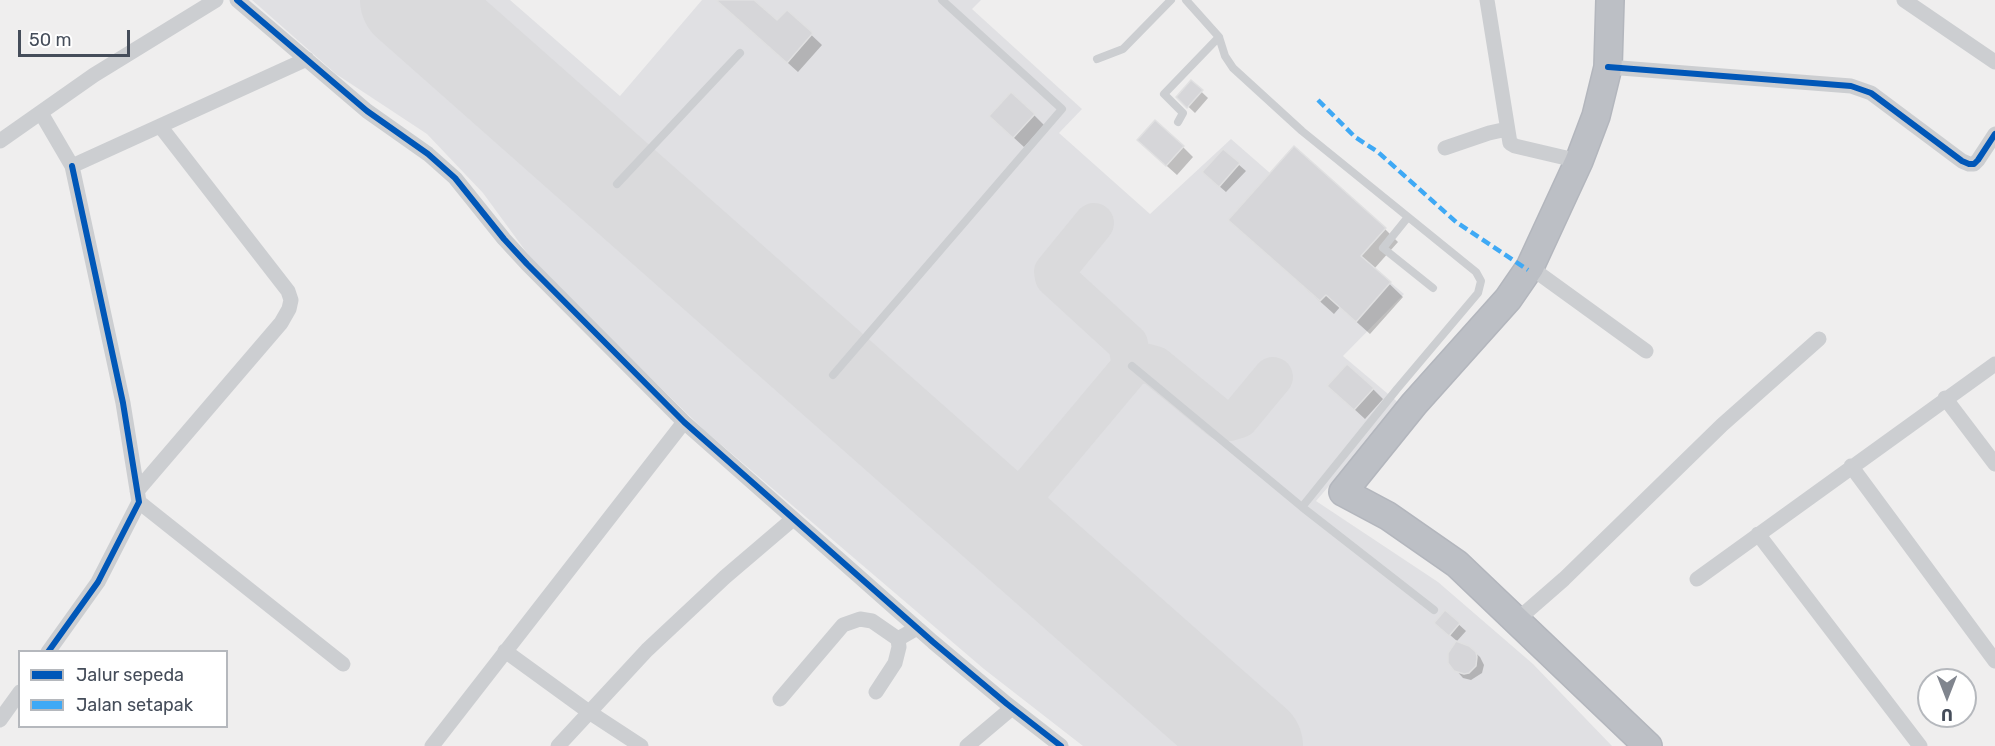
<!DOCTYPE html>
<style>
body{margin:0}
#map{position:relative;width:1995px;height:746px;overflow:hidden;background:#efeeee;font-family:Rubik,sans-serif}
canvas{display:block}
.legend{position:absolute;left:18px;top:650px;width:210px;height:78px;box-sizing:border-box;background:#fff;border:2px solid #b5b8bd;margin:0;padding:8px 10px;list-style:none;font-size:18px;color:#454d5a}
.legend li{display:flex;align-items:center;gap:12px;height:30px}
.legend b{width:30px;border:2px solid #b5b8bd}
.north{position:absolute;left:1917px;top:668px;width:60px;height:60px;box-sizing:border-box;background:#fff;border:2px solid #b5b8bd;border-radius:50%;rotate:180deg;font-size:16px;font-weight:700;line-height:24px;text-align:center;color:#454d5a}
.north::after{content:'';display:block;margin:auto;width:21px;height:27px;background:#80858e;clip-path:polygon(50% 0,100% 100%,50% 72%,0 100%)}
.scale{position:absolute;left:18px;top:30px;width:112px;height:27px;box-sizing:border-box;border:3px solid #454d5a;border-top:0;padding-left:8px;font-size:18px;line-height:21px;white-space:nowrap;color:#454d5a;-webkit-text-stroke:4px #fff;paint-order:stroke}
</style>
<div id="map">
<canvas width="1995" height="746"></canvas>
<ul class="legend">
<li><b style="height:8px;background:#0057b8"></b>Jalur sepeda</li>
<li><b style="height:8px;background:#3fa9f5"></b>Jalan setapak</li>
</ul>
<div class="north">U</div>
<div class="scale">50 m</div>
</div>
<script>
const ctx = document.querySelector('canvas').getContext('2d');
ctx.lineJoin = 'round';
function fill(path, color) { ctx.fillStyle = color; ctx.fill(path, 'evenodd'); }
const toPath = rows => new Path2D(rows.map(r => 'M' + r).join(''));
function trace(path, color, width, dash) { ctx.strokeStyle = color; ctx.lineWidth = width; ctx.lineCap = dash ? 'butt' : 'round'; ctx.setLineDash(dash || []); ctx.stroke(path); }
fill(toPath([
 [252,0,510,0,620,96,702,0,981,0,972,9,1082,109,1059,133,1150,214,1231,139,1270,173,1294,146,1386,228,1360,257,1404,294,1343,356,1400,404,1316,501,1438,582,1533,664,1612,746,1083,746,984,669,704,430,538,268,483,193,427,134,336,74]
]), '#e0e0e3');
fill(toPath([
 [721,0,752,0,777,23,787,12,822,45,798,72,730,11],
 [1191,82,1208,98,1195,113,1178,97],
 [1034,115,1044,125,1024,147,1001,126],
 [1183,147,1193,157,1177,175,1149,150],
 [1223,151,1246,171,1226,192,1211,179],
 [1385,229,1398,242,1374,269,1403,297,1370,334,1340,307,1334,314,1244,233],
 [1373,389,1383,399,1365,419,1340,396],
 [1446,613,1466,631,1457,641,1443,629],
 [1472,650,1480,657,1484,665,1482,673,1471,680,1463,678,1456,670]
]), '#0003');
trace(toPath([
 [1094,223,1054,272,1055,277,1128,344,1132,366],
 [976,501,1002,502,1023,496],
 [1024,544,1020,523,1023,496,1132,366,1144,363,1155,366,1221,420,1229,421,1239,418,1273,377]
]), '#dadadc', 40);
trace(toPath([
 [410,0,1253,746]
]), '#dadadc', 100);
const building = toPath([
 [716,0,754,0,777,20,787,10,813,33,787,63,716,0],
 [1191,80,1203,90,1187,108,1176,97,1191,80],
 [1011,92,1035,114,1013,138,989,116,1011,92],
 [1155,120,1184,146,1166,166,1137,140,1155,120],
 [1294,146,1386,228,1361,256,1391,282,1356,322,1326,295,1320,301,1228,220,1294,146],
 [1223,149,1240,163,1219,187,1202,172,1223,149],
 [1347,364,1374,388,1354,410,1327,386,1347,364],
 [1445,610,1460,623,1449,636,1434,623,1445,610],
 [1456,641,1469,646,1476,652,1477,657,1476,666,1469,673,1464,674,1454,671,1448,663,1448,653,1456,641]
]);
fill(building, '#d6d6d9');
trace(building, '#e0e0e1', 1.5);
const highway = toPath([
 [1343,492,1414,404,1508,299,1530,267,1579,161,1596,116,1608,67,1610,0],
 [1343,492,1388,516,1457,564,1648,746]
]);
trace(highway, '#b3b6bd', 30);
trace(toPath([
 [1186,0,1219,37,1225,56,1233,68,1302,131,1476,272,1481,281,1478,293,1397,389,1302,507],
 [1097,59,1123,49,1171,0],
 [1178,122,1183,113,1164,94,1219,37],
 [617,184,740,53],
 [1408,217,1383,248,1433,288],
 [1132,366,1302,507,1434,610],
 [833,375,1062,109,942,0]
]), '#ccced1', 8);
trace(toPath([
 [237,0,367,111,428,154,455,178,504,239,527,264,684,422,933,642,1007,704,1061,746],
 [1487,0,1510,143,1515,146,1579,161],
 [1904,0,1995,62],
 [1608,67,1851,86,1871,93,1962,161,1969,164,1974,164,1978,160,1995,134],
 [41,113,72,166,307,59],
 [0,141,94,75,216,0],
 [1445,148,1489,133,1507,129],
 [1530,267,1646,351],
 [1945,398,1995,464],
 [1851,466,1995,661],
 [137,491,281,323,289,309,291,300,288,291,160,126],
 [139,502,343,664],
 [1758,534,1920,746],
 [1697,579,1995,364],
 [1517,620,1564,579,1722,425,1819,339],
 [505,651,589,712,641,746],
 [48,652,98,582,139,502,123,403,72,166],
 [876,692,895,663,899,647,898,639],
 [780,699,843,625,860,619,872,621,898,639,917,628],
 [0,720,20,692],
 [432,746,684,422],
 [558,746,647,650,725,577,793,519],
 [967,746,1012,708]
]), '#ccced1', 15);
trace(highway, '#bcbfc5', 27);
trace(toPath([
 [1318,100,1355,137,1378,152,1456,222,1528,270]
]), '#3fa9f5', 4.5, [9, 4.5]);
trace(toPath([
 [237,0,367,111,428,154,455,178,504,239,527,264,684,422,933,642,1007,704,1061,746],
 [1608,67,1851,86,1871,93,1962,161,1969,164,1974,164,1978,160,1995,134],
 [48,652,98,582,139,502,123,403,72,166]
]), '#0057b8', 6);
</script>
